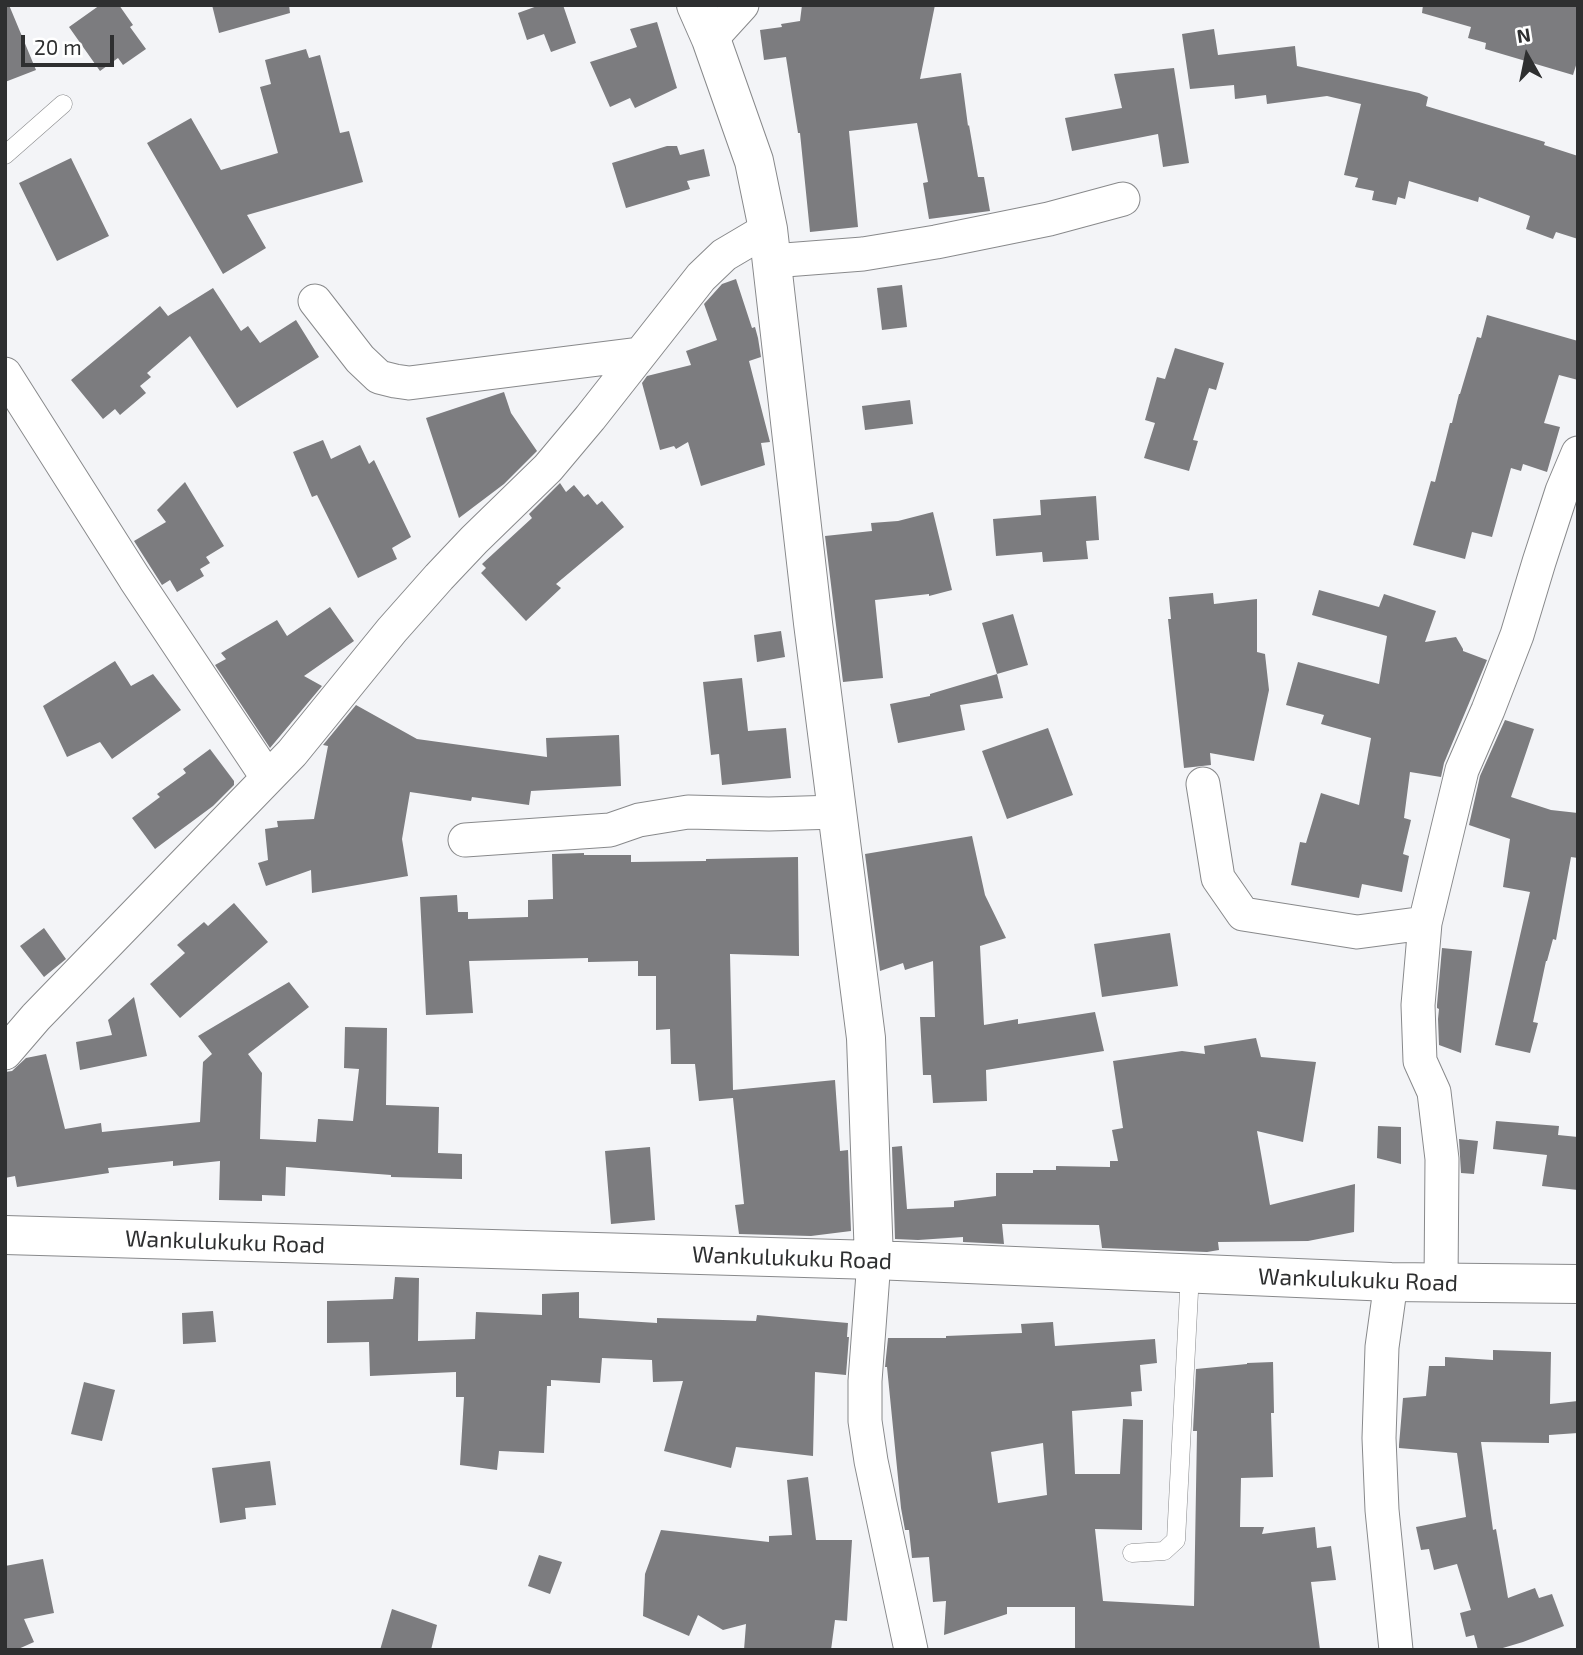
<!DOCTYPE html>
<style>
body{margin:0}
#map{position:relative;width:1583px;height:1655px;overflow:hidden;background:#f3f4f7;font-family:"Exo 2",sans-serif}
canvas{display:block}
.frame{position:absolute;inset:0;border:7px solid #2e2f30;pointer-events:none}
.north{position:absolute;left:1492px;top:21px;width:70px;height:70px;-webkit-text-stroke:5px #fff;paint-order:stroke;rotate:351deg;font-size:19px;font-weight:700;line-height:28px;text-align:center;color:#2e2f30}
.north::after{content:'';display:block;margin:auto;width:24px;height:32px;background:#2e2f30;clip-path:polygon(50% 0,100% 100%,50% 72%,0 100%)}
.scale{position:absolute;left:21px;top:35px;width:93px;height:32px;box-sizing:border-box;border:4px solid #2e2f30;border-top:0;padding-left:9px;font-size:21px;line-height:24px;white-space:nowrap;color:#2e2f30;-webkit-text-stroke:5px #fff;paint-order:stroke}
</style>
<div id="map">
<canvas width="1583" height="1655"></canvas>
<div class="frame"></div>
<div class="north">N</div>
<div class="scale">20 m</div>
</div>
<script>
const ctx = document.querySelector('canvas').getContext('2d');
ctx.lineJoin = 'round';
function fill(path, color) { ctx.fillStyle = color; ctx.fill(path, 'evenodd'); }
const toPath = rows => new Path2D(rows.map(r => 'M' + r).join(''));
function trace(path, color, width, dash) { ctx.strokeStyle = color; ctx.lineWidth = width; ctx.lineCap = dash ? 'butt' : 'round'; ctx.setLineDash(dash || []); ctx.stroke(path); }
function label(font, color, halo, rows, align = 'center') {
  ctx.font = font + ' "Exo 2",sans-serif'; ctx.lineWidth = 5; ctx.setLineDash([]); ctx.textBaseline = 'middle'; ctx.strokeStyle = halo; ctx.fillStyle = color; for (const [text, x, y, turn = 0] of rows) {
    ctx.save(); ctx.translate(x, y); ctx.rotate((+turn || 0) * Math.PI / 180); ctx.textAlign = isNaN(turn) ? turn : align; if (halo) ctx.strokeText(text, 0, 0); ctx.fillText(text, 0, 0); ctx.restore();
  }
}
fill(toPath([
 [5,5,9,5,36,70,5,82],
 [100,5,119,5,133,25,130,27,146,49,123,65,118,58,100,71,69,27],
 [212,5,289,5,290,13,219,33],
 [540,5,563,5,576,43,551,52,544,34,527,40,518,13],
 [802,5,935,5,920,79,961,73,968,126,969,125,978,177,984,177,990,211,929,219,923,183,928,182,917,123,849,131,858,227,810,232,800,133,798,133,786,57,764,60,760,30,782,27,781,24,800,21],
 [1423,5,1578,5,1578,59,1573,75,1485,49,1486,43,1468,38,1471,27,1422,13],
 [657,22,677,88,635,108,630,98,610,107,590,62,637,47,630,29],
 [1214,29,1218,55,1295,46,1297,66,1419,93,1428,97,1426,106,1545,142,1544,145,1578,156,1578,239,1556,232,1553,239,1526,229,1530,216,1479,197,1478,202,1409,181,1405,199,1398,197,1396,205,1372,200,1374,191,1355,187,1358,178,1344,175,1361,104,1327,96,1267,104,1266,95,1235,99,1234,85,1190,89,1182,34],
 [306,49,309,58,320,55,340,133,349,131,363,182,247,215,266,248,223,274,147,143,191,118,221,170,278,153,260,87,271,84,265,60],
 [1174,68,1189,163,1163,167,1158,134,1072,151,1065,118,1122,108,1114,74],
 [667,146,677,146,680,155,704,149,710,176,687,181,690,189,626,208,612,163],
 [71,158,109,236,57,261,19,183],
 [736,279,752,328,755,327,758,338,761,357,749,361,770,442,761,443,765,465,701,486,688,442,676,449,674,446,660,450,642,383,647,376,691,365,686,351,717,340,704,304,722,284],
 [902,285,907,327,882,330,877,288],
 [213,288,241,331,248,326,260,343,296,320,319,357,237,408,190,336,147,373,151,377,140,386,146,393,120,415,115,409,103,419,71,380,160,306,168,316],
 [1487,315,1578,341,1578,380,1559,375,1544,423,1560,427,1547,472,1523,464,1521,471,1511,468,1492,537,1472,532,1465,559,1413,545,1431,481,1435,482,1450,423,1452,423,1459,394,1460,394,1477,337,1481,338],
 [1175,348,1224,363,1216,390,1209,388,1193,440,1198,441,1189,471,1144,458,1155,423,1145,420,1157,377,1165,379],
 [504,392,511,413,537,451,504,484,459,518,426,418],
 [910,400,913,424,865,430,862,406],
 [323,440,331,459,360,445,369,464,374,460,411,537,392,548,397,559,358,578,317,495,312,497,293,452],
 [185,482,224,546,206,557,210,563,200,569,204,576,177,592,170,580,162,585,134,541,166,522,157,510],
 [560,483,566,492,574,485,584,497,588,494,597,505,602,501,624,527,556,584,561,588,526,621,481,573,486,568,482,564,532,518,529,514],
 [1096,496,1099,540,1086,541,1088,559,1043,562,1042,552,996,556,993,519,1041,515,1040,500],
 [933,512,952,590,929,596,929,594,875,600,883,678,843,682,825,536,872,531,871,523,898,521],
 [1319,590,1379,607,1384,594,1436,611,1425,642,1456,637,1463,649,1463,651,1487,660,1444,763,1441,777,1410,772,1404,818,1411,820,1403,854,1409,856,1402,892,1362,884,1359,898,1291,885,1300,842,1306,843,1321,793,1359,805,1371,738,1321,724,1324,715,1286,705,1298,662,1379,684,1387,636,1312,615],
 [1213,593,1214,604,1257,599,1257,652,1265,654,1269,690,1254,761,1210,753,1211,765,1184,768,1168,619,1171,619,1169,597],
 [330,607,354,641,304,676,322,686,270,748,215,665,226,659,221,653,277,620,287,636],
 [1013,614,1028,665,997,674,982,623],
 [781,631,785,657,757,662,754,635],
 [115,661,131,686,153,674,181,710,112,759,100,742,67,757,43,706],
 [997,674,1003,698,960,705,965,730,898,743,890,704,930,696,930,694],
 [742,678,748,731,786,728,791,778,722,785,719,754,711,755,703,682],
 [356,705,417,739,547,757,546,738,619,735,621,786,531,791,529,805,472,797,471,801,410,792,402,839,408,876,312,893,311,870,266,886,258,863,268,860,265,829,278,827,277,821,314,819,328,746,323,745],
 [1505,720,1534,729,1511,797,1551,810,1578,813,1578,858,1571,857,1556,940,1553,939,1547,961,1546,961,1533,1022,1538,1023,1530,1053,1495,1045,1530,892,1503,887,1510,839,1469,825,1480,776],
 [1048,728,1073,795,1007,819,982,751],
 [210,749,234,781,234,785,213,806,155,849,132,818,160,797,157,794,186,773,183,769],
 [972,836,985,895,1006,938,980,946,984,1025,1018,1019,1018,1024,1095,1012,1104,1051,986,1070,987,1101,933,1103,931,1075,923,1075,920,1017,935,1017,933,961,905,970,903,963,880,971,865,854],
 [584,853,584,855,631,855,631,862,706,861,706,859,798,857,799,956,730,954,733,1090,835,1080,840,1151,848,1150,851,1231,811,1236,739,1234,735,1205,744,1204,733,1098,699,1101,695,1064,671,1064,670,1029,656,1030,656,976,638,976,638,961,588,962,588,958,469,961,473,1013,426,1015,420,897,457,895,458,912,468,912,468,919,528,917,528,900,553,899,552,854],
 [234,903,268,942,180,1018,150,984,185,953,177,945,204,922,208,926],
 [44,928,66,959,44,977,20,946],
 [1170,933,1178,986,1102,997,1094,944],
 [1442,948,1472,951,1461,1053,1439,1045,1438,1019,1439,1009,1437,1008,1437,1005],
 [289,982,309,1007,248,1054,262,1073,260,1139,316,1142,318,1119,353,1121,359,1069,344,1068,345,1027,387,1028,386,1105,439,1107,438,1153,462,1154,462,1179,391,1177,391,1175,286,1167,285,1196,262,1195,262,1201,219,1200,220,1161,173,1166,173,1161,108,1168,109,1173,17,1187,15,1176,5,1178,5,1072,12,1071,26,1058,46,1054,65,1129,101,1123,102,1132,200,1122,203,1062,212,1054,198,1036],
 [134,997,147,1056,80,1070,76,1042,112,1035,108,1020],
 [1256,1038,1261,1057,1316,1062,1303,1142,1257,1131,1270,1205,1355,1184,1354,1232,1308,1241,1218,1242,1219,1250,1207,1252,1102,1248,1099,1225,1002,1224,1004,1244,963,1242,963,1237,918,1240,895,1239,892,1147,902,1146,907,1209,954,1207,954,1201,996,1196,996,1173,1033,1173,1033,1170,1056,1170,1056,1166,1110,1167,1110,1161,1118,1161,1112,1130,1123,1128,1113,1061,1182,1051,1205,1054,1204,1046],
 [1496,1121,1559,1126,1558,1135,1578,1137,1578,1190,1542,1186,1547,1155,1493,1149],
 [1378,1126,1401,1127,1401,1164,1377,1158],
 [1459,1139,1478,1141,1474,1174,1461,1173],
 [650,1147,655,1220,611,1224,605,1151],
 [395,1277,419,1278,418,1341,475,1339,476,1312,542,1315,542,1294,579,1292,579,1318,657,1323,657,1318,756,1321,757,1315,848,1323,847,1337,849,1337,846,1375,815,1372,813,1456,736,1447,731,1468,664,1451,683,1381,653,1382,652,1360,602,1358,600,1383,551,1380,551,1386,547,1386,544,1453,499,1451,497,1470,460,1465,464,1397,456,1397,456,1372,370,1376,369,1342,327,1343,327,1301,393,1299],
 [213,1311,216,1342,183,1344,182,1313],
 [1053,1322,1055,1346,1155,1339,1157,1363,1140,1365,1142,1391,1131,1392,1132,1406,1072,1411,1075,1474,1120,1474,1123,1419,1143,1420,1142,1530,1095,1529,1103,1601,1194,1606,1197,1431,1193,1431,1196,1369,1247,1364,1247,1363,1273,1362,1274,1413,1271,1413,1273,1477,1241,1478,1240,1527,1264,1527,1262,1534,1315,1527,1317,1548,1331,1546,1336,1580,1311,1582,1320,1650,1075,1650,1075,1607,1007,1607,1007,1614,944,1635,946,1601,933,1602,929,1557,912,1558,909,1530,905,1530,901,1508,887,1367,885,1367,888,1338,946,1338,946,1336,1022,1333,1021,1324],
 [1043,1443,1047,1495,998,1503,991,1452],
 [1493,1350,1551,1352,1550,1404,1578,1401,1578,1433,1549,1435,1549,1443,1481,1442,1493,1530,1496,1529,1508,1598,1535,1588,1539,1598,1552,1594,1564,1626,1523,1642,1496,1650,1478,1650,1474,1635,1466,1637,1460,1613,1471,1610,1457,1564,1434,1570,1429,1549,1421,1550,1416,1527,1466,1517,1457,1453,1399,1448,1399,1445,1403,1398,1426,1396,1429,1366,1445,1366,1445,1357,1493,1360],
 [84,1382,115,1390,102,1441,71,1434],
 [270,1461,276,1505,245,1508,246,1519,220,1523,212,1468],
 [808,1477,816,1540,852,1540,847,1621,835,1620,831,1650,744,1650,746,1624,723,1630,698,1615,689,1636,643,1616,645,1574,661,1530,769,1542,769,1536,792,1535,787,1480],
 [539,1555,562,1562,550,1594,528,1586],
 [43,1559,54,1613,24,1619,34,1642,16,1650,5,1650,5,1566],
 [392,1609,437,1625,431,1650,380,1650]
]), '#7c7c7f');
const lane = toPath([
 [5,155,63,104],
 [1132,1553,1164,1551,1176,1540,1190,1273]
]);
const street = toPath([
 [711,39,742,5],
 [772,261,863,254,936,242,1049,219,1123,199],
 [315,301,360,359,379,377,395,381,409,383,639,354],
 [5,374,135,579,267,777],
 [1203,784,1218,878,1243,914,1357,932,1425,923,1462,770,1488,710,1517,635,1539,562,1562,491,1578,453],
 [465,840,610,830,639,820,688,812,769,814,837,812],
 [1425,923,1418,1005,1420,1061,1434,1092,1442,1159,1441,1283],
 [5,1053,36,1017,292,753,392,630,439,577,474,540,548,468,590,418,701,277,724,255,768,229],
 [874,1260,865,1381,865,1421,871,1461,911,1650],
 [1391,1282,1382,1347,1379,1438,1382,1510,1396,1650]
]);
const secondary = toPath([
 [696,5,711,39,754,161,768,229,813,623,866,1038,874,1260],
 [5,1235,874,1260,1391,1282,1578,1284]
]);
trace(lane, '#88898b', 19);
trace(street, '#88898b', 35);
trace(secondary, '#88898b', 40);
trace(lane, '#fff', 18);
trace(street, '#fff', 33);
trace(secondary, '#fff', 38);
label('23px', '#2e2f30', '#fff', [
 ["Wankulukuku Road",225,1242,2],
 ["Wankulukuku Road",792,1258,2],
 ["Wankulukuku Road",1358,1280,2]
]);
</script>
